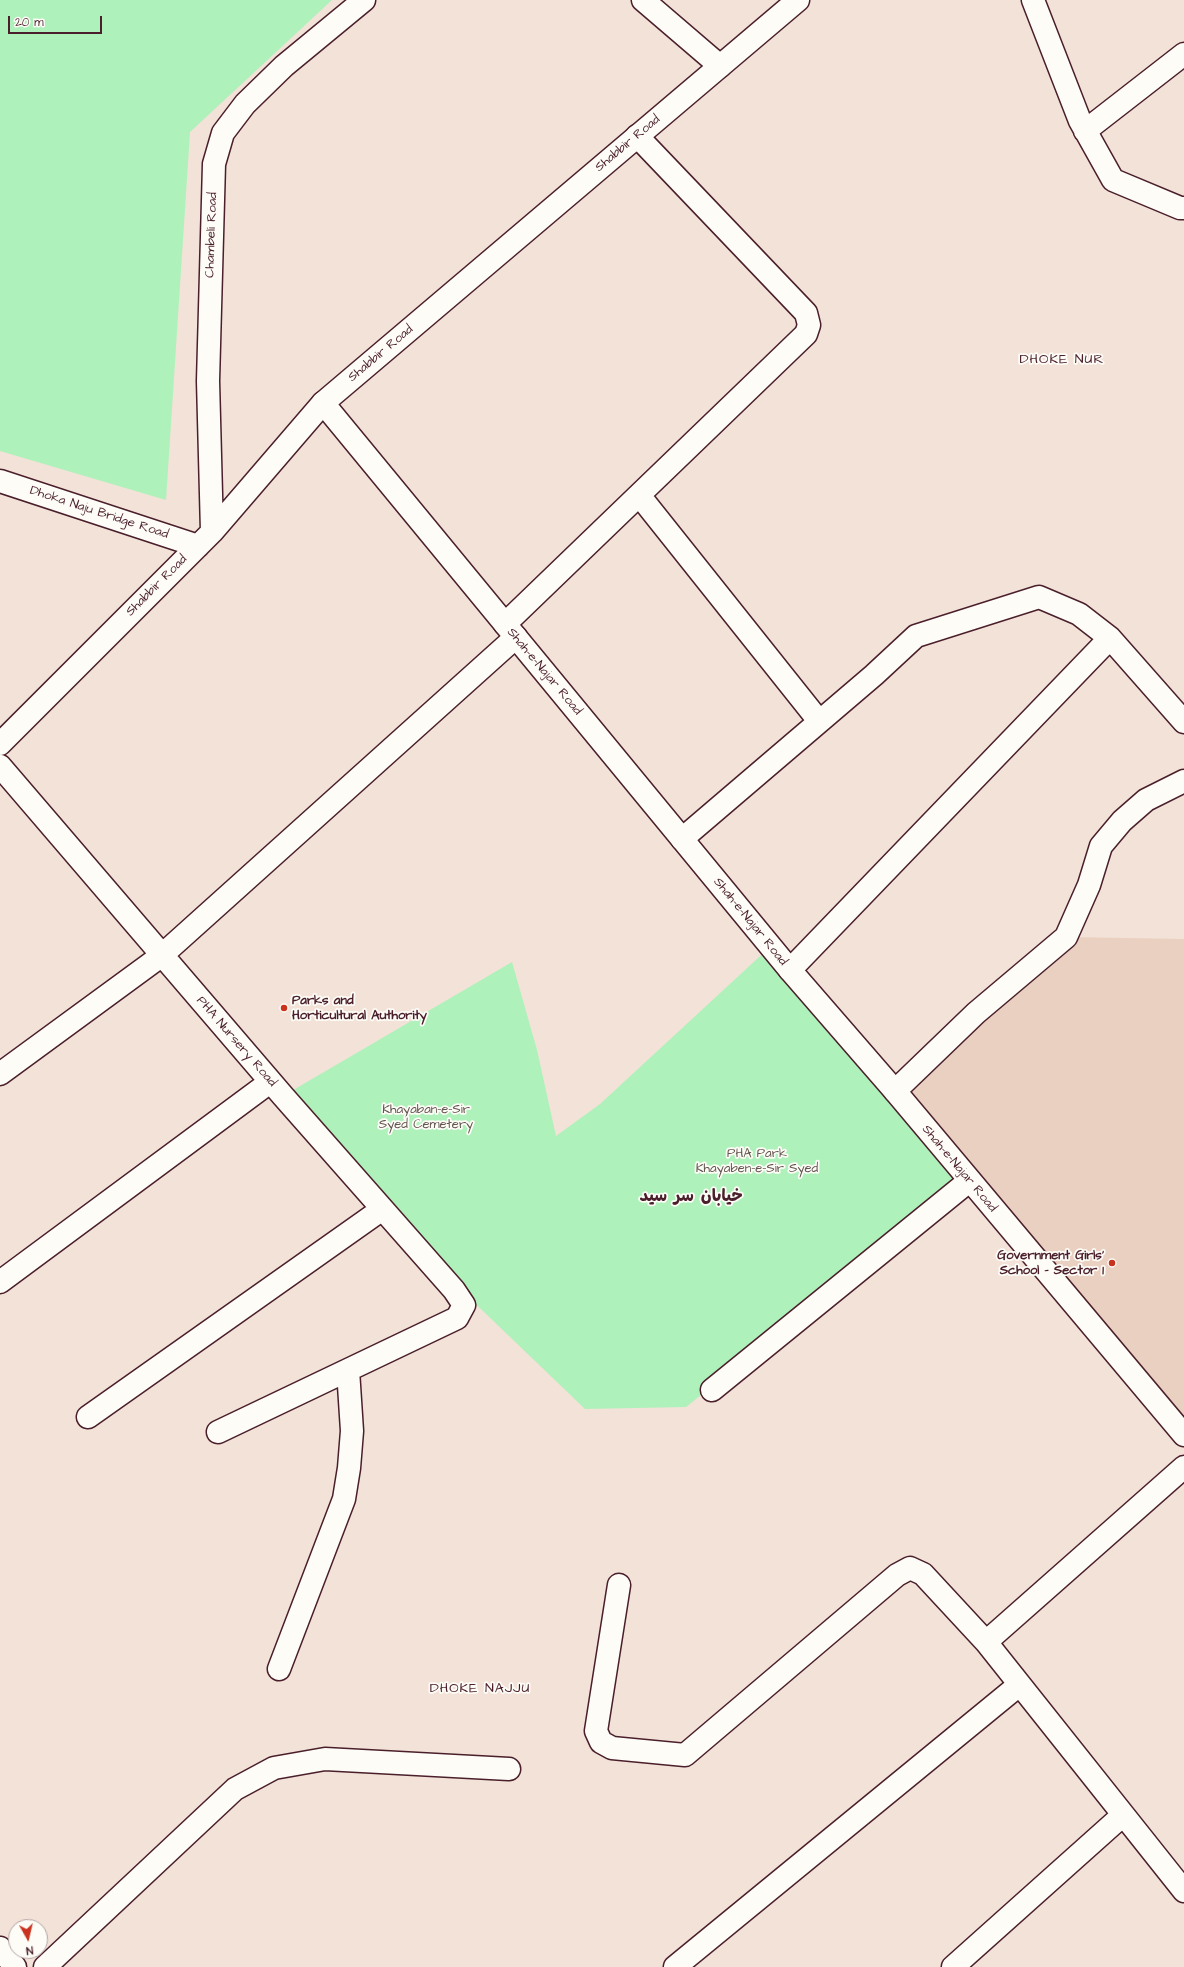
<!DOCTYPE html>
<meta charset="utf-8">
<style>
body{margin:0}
#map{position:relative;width:1184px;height:1967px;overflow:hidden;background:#f2e2d7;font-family:"Architects Daughter",sans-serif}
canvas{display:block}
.north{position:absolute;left:8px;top:1919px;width:40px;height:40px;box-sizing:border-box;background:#fdfcf7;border:1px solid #b5a4a5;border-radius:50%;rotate:172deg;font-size:11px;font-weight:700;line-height:16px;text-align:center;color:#4a1f2b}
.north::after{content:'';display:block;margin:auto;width:14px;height:18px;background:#c8321e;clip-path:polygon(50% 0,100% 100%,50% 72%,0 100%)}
.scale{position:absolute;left:8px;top:16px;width:94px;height:18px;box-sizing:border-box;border:2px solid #4a1f2b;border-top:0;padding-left:5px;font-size:12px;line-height:14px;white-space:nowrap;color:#4a1f2b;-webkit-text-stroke:3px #fdfcf7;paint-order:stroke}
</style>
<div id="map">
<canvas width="1184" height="1967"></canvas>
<div class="north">N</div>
<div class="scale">20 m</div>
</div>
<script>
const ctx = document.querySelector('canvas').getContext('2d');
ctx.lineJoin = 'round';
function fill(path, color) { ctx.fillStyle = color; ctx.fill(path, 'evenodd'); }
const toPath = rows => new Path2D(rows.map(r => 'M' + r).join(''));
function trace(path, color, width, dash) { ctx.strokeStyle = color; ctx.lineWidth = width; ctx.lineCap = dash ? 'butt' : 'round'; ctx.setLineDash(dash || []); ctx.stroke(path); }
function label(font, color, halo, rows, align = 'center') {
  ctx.font = font + ' "Architects Daughter","Playpen Sans Arabic",sans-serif'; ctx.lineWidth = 3.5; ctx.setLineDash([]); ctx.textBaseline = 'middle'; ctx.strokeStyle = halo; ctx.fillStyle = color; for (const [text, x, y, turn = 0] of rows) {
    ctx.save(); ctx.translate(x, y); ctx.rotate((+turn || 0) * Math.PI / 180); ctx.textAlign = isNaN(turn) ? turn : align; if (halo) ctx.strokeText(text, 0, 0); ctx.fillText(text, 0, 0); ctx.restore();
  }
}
fill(toPath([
 [1066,937,1184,939,1184,1435,895,1091]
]), '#ead0c0');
fill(toPath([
 [0,0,332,0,190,132,166,500,0,451],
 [771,946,969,1181,686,1407,585,1409,409,1240,283,1096,512,962,537,1050,556,1136,600,1104]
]), '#aff1ba');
const minor = toPath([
 [643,0,720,66],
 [1033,0,1080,121,1113,180,1180,208,1184,208],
 [1085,131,1184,54],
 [0,481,198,546],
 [639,495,819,721],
 [212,532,208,381,214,164,223,133,245,104,284,66,364,0],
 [505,624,806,334,809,325,806,313,637,136],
 [0,744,212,532,323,403],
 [0,766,283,1096,454,1290,464,1305,457,1318,218,1432],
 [682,839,874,675,916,636,1039,597,1079,614,1110,638,1184,722],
 [790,970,1110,638],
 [0,1074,161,956,516,637],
 [895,1091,976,1013,1066,937,1089,885,1101,846,1122,821,1146,800,1184,781],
 [0,1282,270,1082],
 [712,1390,969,1181],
 [88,1417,381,1210],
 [619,1585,596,1731,601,1742,612,1748,685,1755,897,1575,910,1568,923,1574,986,1642,1184,1891],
 [986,1642,1184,1467],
 [279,1669,344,1499,349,1468,352,1431,348,1370],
 [0,1948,15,1967],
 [45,1967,235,1789,274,1768,325,1759,509,1769],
 [675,1967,1019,1685],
 [953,1967,1123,1815]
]);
const tertiary = toPath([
 [798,0,323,403,790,970,895,1091,1184,1435]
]);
trace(minor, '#4a1f2b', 25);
trace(tertiary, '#4a1f2b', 25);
trace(minor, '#fdfcf7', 22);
trace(tertiary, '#fdfcf7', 22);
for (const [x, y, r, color] of [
 [284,1008,4,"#c8321e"],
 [1112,1263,4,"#c8321e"]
]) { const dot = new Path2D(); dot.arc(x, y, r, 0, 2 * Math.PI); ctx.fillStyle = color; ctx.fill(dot); trace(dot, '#fdfcf7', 1.5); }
label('13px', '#4a1f2b', '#fdfcf7', [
 ["Shabbir Road",628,144,-40],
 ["Chambeli Road",212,235,-88],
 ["Shabbir Road",381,354,-40],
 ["Dhoka Naju Bridge Road",99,513,18],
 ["Shabbir Road",157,586,-45],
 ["Shah-e-Najar Road",544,672,50],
 ["Shah-e-Najar Road",750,922,51],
 ["PHA Nursery Road",236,1042,49],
 ["Shah-e-Najar Road",959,1169,50]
]);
label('bold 13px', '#4a1f2b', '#fdfcf7', [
 ["Parks and",292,1001],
 ["Horticultural Authority",292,1016],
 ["Government Girls'",1104,1256,"right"],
 ["School - Sector 1",1104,1271,"right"]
], 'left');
label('13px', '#63544f', '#fdfcf7', [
 ["Khayaban-e-Sir",426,1110],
 ["Syed Cemetery",426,1125],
 ["PHA Park",757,1154],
 ["Khayaben-e-Sir Syed",757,1169]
]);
ctx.letterSpacing = '1px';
label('14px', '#4a1f2b', '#fdfcf7', [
 ["DHOKE NUR",1062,360],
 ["DHOKE NAJJU",480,1689]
]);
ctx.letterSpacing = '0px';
label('bold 17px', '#4a1f2b', '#fdfcf7', [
 ["خیابان سر سید",691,1197]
]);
</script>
